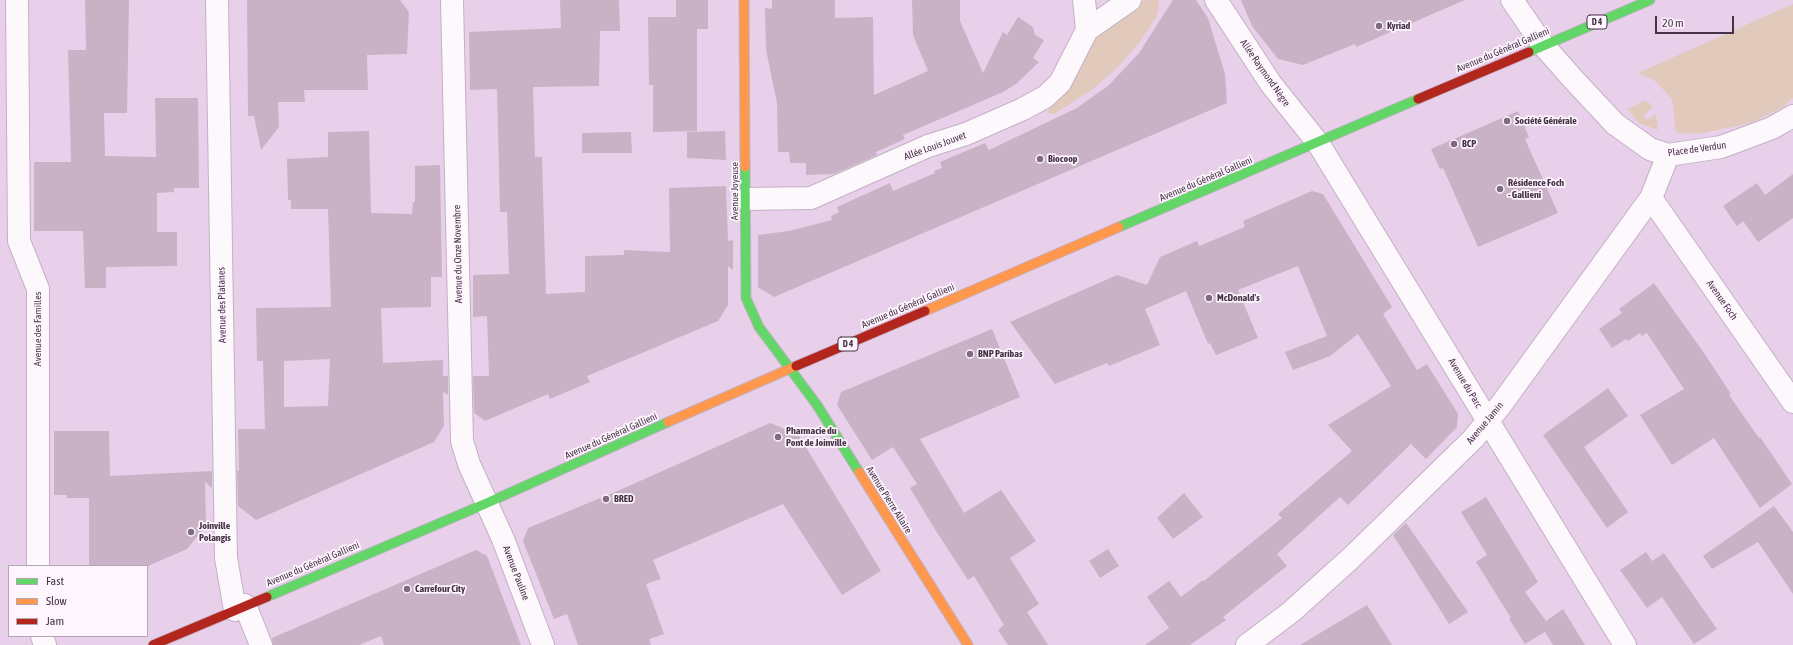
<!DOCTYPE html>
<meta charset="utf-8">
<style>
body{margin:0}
#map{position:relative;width:1793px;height:645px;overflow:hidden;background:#e9d0ea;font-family:"Asap Condensed",sans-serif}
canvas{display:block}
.legend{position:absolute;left:8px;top:565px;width:140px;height:72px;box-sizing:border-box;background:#fef5fe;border:1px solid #b4a7b4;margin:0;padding:5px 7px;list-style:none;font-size:12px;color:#463346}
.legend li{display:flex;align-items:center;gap:8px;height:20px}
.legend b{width:20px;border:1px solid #b4a7b4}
.scale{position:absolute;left:1655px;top:16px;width:79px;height:18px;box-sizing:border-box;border:2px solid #463346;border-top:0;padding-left:5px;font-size:12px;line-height:14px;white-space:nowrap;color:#463346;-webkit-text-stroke:3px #fef5fe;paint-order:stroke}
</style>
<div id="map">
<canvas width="1793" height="645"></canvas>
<ul class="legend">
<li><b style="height:5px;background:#63d668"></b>Fast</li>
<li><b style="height:5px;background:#ff974d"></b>Slow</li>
<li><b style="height:5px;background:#b3261e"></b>Jam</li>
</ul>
<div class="scale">20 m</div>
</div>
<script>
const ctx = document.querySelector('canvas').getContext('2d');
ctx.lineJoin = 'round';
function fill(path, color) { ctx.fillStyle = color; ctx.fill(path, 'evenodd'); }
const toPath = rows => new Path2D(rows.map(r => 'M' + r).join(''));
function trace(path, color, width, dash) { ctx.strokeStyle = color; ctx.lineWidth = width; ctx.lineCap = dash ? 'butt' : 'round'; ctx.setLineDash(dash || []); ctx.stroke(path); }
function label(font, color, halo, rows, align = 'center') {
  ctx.font = font + ' "Asap Condensed",sans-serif'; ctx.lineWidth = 3.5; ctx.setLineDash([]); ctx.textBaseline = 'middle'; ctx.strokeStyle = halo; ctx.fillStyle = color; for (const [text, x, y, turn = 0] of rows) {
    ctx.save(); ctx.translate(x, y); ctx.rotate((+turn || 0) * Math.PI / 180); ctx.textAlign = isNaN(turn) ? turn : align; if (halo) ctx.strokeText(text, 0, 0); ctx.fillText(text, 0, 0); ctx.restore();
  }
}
fill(toPath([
 [1145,0,1158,0,1159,8,1156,17,1139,43,1119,66,1094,88,1054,114,1048,114,1048,110,1073,82,1084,63,1087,53,1100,31],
 [1793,4,1793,98,1781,108,1751,123,1698,134,1676,133,1672,99,1655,81,1638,73],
 [1644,101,1650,103,1653,108,1643,115,1647,120,1656,114,1658,130,1639,123,1627,108,1633,107]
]), '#e1c9bb');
fill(toPath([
 [85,0,129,0,127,113,104,113,105,156,156,157,155,98,198,98,199,188,174,188,174,192,157,193,157,232,177,232,177,266,106,267,106,288,85,288,83,231,34,231,34,162,71,162,68,50,86,50],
 [247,0,400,0,409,12,407,54,367,55,368,90,304,90,305,102,278,102,279,127,261,150,254,116,248,116],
 [560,0,619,0,620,31,600,31,599,86,533,87,535,157,542,157,546,294,585,292,585,256,624,255,624,250,670,252,669,188,726,186,728,241,733,240,733,270,728,266,728,305,718,321,587,376,590,382,550,399,548,394,485,421,474,413,473,376,489,376,487,316,473,317,473,275,509,274,507,212,500,212,497,89,470,90,469,32,561,28],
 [676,0,708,0,708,29,697,29,697,131,653,132,653,85,649,85,648,17,676,17],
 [772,0,835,0,835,18,873,17,874,95,928,71,913,35,912,0,960,0,960,21,983,73,1003,32,1007,35,1018,17,1033,27,1035,35,1044,40,1033,58,1039,62,1016,84,1003,92,903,135,905,139,876,152,877,155,834,174,806,175,806,163,790,163,789,152,778,152,777,103,766,50,765,8,772,9],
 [1173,0,1196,0,1208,18,1225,74,1227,103,774,297,758,287,758,235,789,231,832,220,831,216,839,212,837,207,890,183,893,191,935,173,934,171,942,168,940,162,985,143,989,150,1077,108,1109,85,1139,53],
 [1241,0,1465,0,1356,47,1355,44,1303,65,1278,59,1252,26],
 [1518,111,1529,137,1525,139,1558,213,1478,247,1443,168,1440,169,1431,149],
 [369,131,371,213,412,214,413,202,415,202,415,166,440,165,442,277,431,277,431,307,381,308,383,363,443,360,443,376,448,376,448,395,443,392,444,426,434,442,256,520,238,506,237,471,239,471,238,429,265,429,263,361,257,361,256,308,331,307,328,209,291,209,291,200,288,200,287,159,328,157,328,132],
 [330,359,328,406,284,407,284,361],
 [725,131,726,160,687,158,687,132],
 [631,132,632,153,582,153,582,133],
 [1793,174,1793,218,1758,242,1743,221,1737,226,1723,206,1757,183,1765,195],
 [1312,191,1323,194,1392,307,1383,314,1417,370,1427,364,1458,414,1457,427,1426,459,1411,444,1348,505,1340,497,1277,554,1287,566,1223,617,1226,620,1190,645,1145,645,1169,628,1147,597,1169,581,1181,597,1203,580,1204,581,1282,518,1278,514,1352,451,1328,425,1391,386,1358,334,1330,356,1293,370,1285,352,1327,336,1298,266,1238,290,1258,338,1216,355,1210,343,1208,344,1186,291,1145,309,1160,345,1109,366,1107,363,1055,384,1010,322,1117,275,1147,285,1160,257,1197,241,1199,246,1245,227,1243,221],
 [1654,283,1704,353,1731,394,1729,395,1759,438,1760,437,1792,484,1760,508,1714,438,1672,465,1640,415,1684,389,1647,333,1642,336,1640,333,1628,341,1626,339,1612,348,1599,329,1622,313,1619,309],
 [992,329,1020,397,920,439,964,513,1001,490,1036,541,1010,558,1039,604,1027,612,1048,645,1008,645,998,630,1004,625,974,576,968,580,936,531,910,488,917,484,893,447,872,460,837,405,841,392],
 [1608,388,1628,416,1584,447,1628,512,1607,528,1543,435],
 [770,423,798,434,881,571,842,595,783,504,653,560,661,579,646,584,664,634,649,639,651,645,578,645,567,614,554,619,523,541,528,528,622,489],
 [54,431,109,431,110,476,212,471,212,488,205,482,206,526,187,549,148,566,89,566,89,498,67,498,67,495,54,495],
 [1184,493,1203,517,1173,539,1157,518],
 [1486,497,1538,582,1525,592,1546,621,1563,609,1585,645,1553,645,1545,632,1525,644,1509,619,1511,618,1476,562,1487,555,1461,512],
 [1774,506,1793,532,1793,594,1758,542,1712,569,1703,556],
 [1406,523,1468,612,1449,624,1393,535],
 [1108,549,1119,566,1100,578,1089,561],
 [476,550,487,556,521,645,384,645,381,636,359,645,273,645,272,638],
 [1646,552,1652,561,1664,553,1717,629,1694,644,1662,597,1647,608,1620,570],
 [1367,605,1392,645,1300,645,1350,615]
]), '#c9b2c5');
const street = toPath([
 [17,0,19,241,38,289,38,566],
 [217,0,226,558,235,610],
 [452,0,462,441,469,464,503,539,543,645],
 [1084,0,1087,30],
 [1216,0,1271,84,1318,143,1625,645],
 [1512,0,1543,45,1573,79,1615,124,1650,149,1668,155,1721,147,1772,128,1793,116],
 [1651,198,1793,402],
 [746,199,811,198,928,146,966,134,1023,109,1045,97,1060,83,1087,30,1130,0],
 [245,605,261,645],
 [42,636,45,645],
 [1247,645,1291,612,1351,558,1473,439,1500,406,1640,213,1651,198,1668,155]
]);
const fast = toPath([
 [1529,52,1650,0],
 [745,167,746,298,759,327,817,405,859,472],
 [1119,227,1418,99],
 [267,597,487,503,668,422]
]);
const slow = toPath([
 [744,0,745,167],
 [925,311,1119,227],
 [668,422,796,366],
 [859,472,968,645]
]);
const jam = toPath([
 [1418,99,1529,52],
 [796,366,925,311],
 [153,645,267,597]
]);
trace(street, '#c3b0c4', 24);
trace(fast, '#c3b0c4', 11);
trace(slow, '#c3b0c4', 11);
trace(jam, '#c3b0c4', 11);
trace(street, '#fcf8fc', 22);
trace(fast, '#63d668', 9);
trace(slow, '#ff974d', 9);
trace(jam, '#b3261e', 9);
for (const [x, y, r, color] of [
 [1379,26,4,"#7f6a7f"],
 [1507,121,4,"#7f6a7f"],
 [1454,144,4,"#7f6a7f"],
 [1040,159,4,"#7f6a7f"],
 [1500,189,4,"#7f6a7f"],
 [1209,298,4,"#7f6a7f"],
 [970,354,4,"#7f6a7f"],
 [778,437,4,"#7f6a7f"],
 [606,499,4,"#7f6a7f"],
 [191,532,4,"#7f6a7f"],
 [407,589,4,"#7f6a7f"]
]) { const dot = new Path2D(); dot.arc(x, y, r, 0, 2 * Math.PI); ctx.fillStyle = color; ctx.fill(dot); trace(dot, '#fef5fe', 1.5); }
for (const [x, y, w] of [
 [1597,22,20],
 [848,344,20]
]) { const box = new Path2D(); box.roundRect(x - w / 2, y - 7, w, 14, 3); ctx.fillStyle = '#fef5fe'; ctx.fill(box); trace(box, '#463346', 1); }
label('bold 9px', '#463346', null, [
 ["D 4",1597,22],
 ["D 4",848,344]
]);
label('bold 10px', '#463346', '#fef5fe', [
 ["Kyriad",1387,26],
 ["Société Générale",1515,121],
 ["BCP",1462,144],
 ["Biocoop",1048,159],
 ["Résidence Foch",1508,183],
 ["- Gallieni",1508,195],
 ["McDonald's",1217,298],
 ["BNP Paribas",978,354],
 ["Pharmacie du",786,431],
 ["Pont de Joinville",786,443],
 ["BRED",614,499],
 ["Joinville",199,526],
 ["Polangis",199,538],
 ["Carrefour City",415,589]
], 'left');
label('10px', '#463346', '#fef5fe', [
 ["Avenue du Général Gallieni",1503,50,-23],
 ["Allée Raymond Nègre",1265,73,55],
 ["Allée Louis Jouvet",935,146,-20],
 ["Place de Verdun",1697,149,-8],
 ["Avenue du Général Gallieni",1206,179,-23],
 ["Avenue Joyeuse",735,191,-90],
 ["Avenue du Onze Novembre",458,254,-91],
 ["Avenue Foch",1722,300,55],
 ["Avenue des Platanes",222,305,-91],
 ["Avenue du Général Gallieni",908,306,-23],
 ["Avenue des Familles",38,329,-90],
 ["Avenue du Parc",1465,383,59],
 ["Avenue Jamin",1485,423,-50],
 ["Avenue du Général Gallieni",611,436,-24],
 ["Avenue Pierre Allaire",889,500,58],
 ["Avenue du Général Gallieni",313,564,-23],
 ["Avenue Pauline",516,573,69]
]);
</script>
